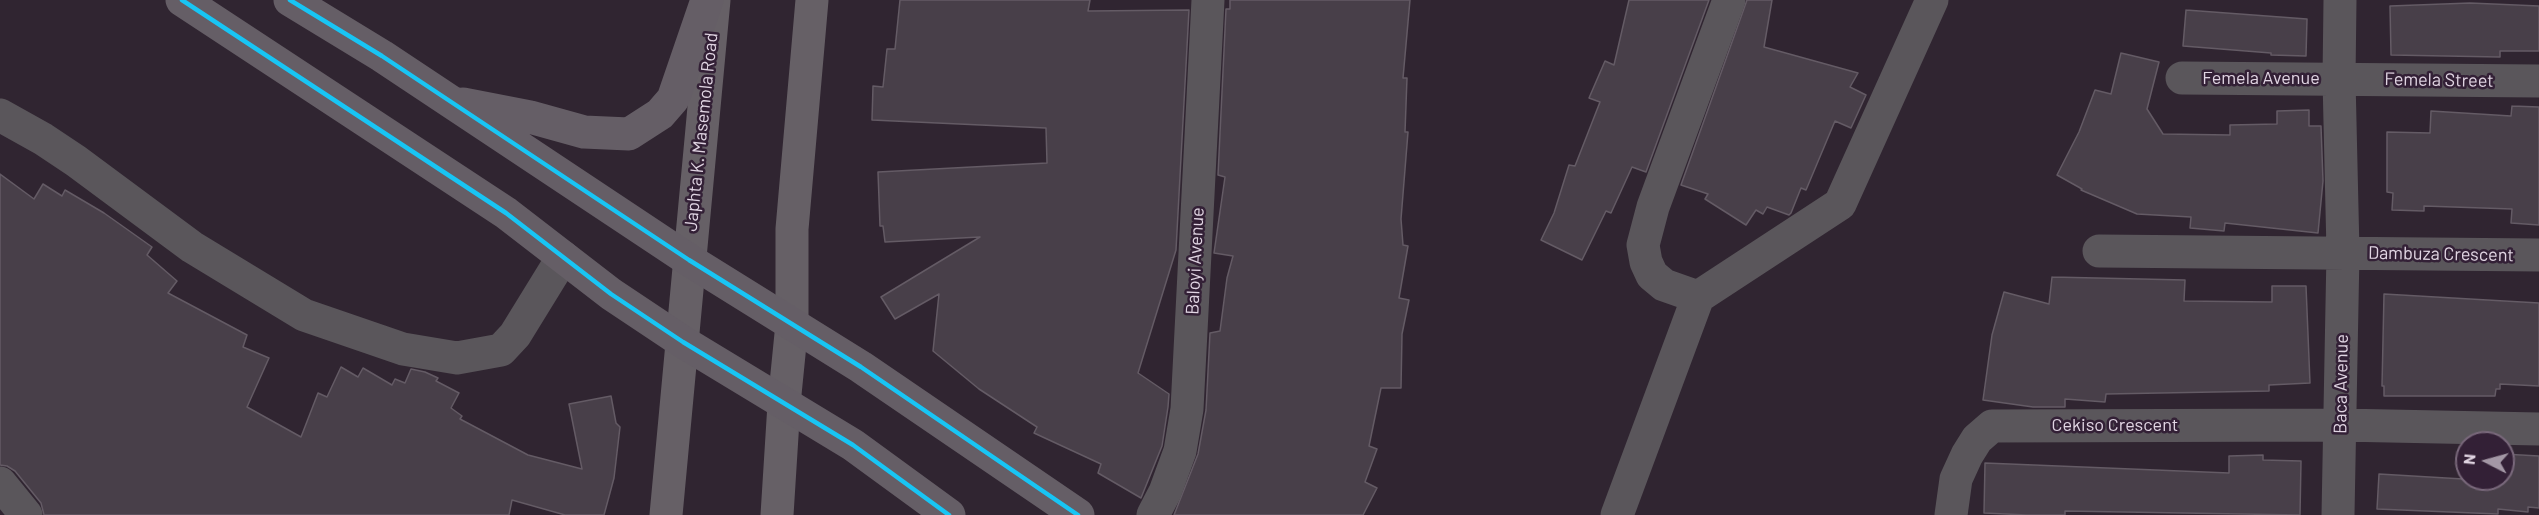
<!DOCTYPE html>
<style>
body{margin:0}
#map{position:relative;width:2539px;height:515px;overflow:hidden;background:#302531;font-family:Barlow,sans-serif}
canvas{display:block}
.north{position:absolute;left:2455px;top:431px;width:60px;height:60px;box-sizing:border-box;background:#332036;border:2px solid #79687b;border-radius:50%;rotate:276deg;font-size:16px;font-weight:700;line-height:24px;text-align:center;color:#e1d5e3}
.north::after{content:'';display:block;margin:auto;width:21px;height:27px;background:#a397a5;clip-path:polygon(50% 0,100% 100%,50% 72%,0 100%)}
</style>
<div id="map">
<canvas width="2539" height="515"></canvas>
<div class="north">N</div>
</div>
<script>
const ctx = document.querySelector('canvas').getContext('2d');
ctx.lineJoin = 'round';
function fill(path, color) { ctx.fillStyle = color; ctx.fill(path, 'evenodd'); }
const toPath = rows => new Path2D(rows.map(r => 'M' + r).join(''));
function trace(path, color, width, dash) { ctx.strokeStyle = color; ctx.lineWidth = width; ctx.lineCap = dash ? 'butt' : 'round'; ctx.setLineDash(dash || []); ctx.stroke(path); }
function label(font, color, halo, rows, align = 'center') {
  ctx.font = font + ' Barlow,sans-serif'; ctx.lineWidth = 5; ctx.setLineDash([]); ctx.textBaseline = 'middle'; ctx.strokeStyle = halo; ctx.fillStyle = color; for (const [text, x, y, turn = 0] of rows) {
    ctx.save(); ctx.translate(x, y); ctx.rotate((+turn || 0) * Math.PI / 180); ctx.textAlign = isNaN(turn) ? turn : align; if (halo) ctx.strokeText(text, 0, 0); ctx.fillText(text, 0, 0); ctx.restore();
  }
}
const building = toPath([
 [900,0,1090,0,1088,11,1189,10,1176,250,1138,373,1169,394,1168,407,1162,446,1141,498,1098,473,1101,464,1034,433,1037,427,979,389,933,351,939,294,895,319,881,297,980,237,885,242,883,226,880,226,878,172,1047,163,1046,128,872,120,873,86,883,87,887,49,895,49,900,0],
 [1230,0,1410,0,1403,78,1407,78,1405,132,1408,132,1401,219,1403,245,1408,246,1399,298,1409,300,1402,334,1401,388,1381,388,1369,446,1377,449,1365,482,1377,488,1363,515,1174,515,1198,454,1206,410,1210,333,1220,331,1227,278,1233,256,1214,253,1225,177,1218,175,1226,9,1230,9,1230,0],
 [1629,0,1709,0,1646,172,1632,167,1611,213,1606,211,1582,260,1541,240,1554,213,1569,165,1575,166,1600,102,1589,98,1605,61,1614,65,1629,0],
 [1747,0,1772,0,1764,47,1858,73,1850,87,1866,95,1851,128,1835,121,1806,190,1801,188,1791,213,1789,215,1767,207,1763,214,1756,210,1746,225,1705,199,1708,194,1681,185,1747,0],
 [2470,3,2539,6,2539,51,2500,51,2500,57,2391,55,2390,6,2470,3],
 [2186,10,2307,19,2306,56,2271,55,2271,53,2183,46,2186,10],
 [2121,53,2159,62,2147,109,2163,134,2230,135,2230,125,2277,124,2277,111,2309,110,2309,126,2321,126,2323,181,2318,233,2225,223,2224,231,2190,228,2191,217,2137,214,2081,190,2082,189,2057,175,2079,132,2095,90,2111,94,2121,53],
 [2512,106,2539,107,2539,225,2511,223,2512,209,2424,206,2424,211,2392,210,2393,193,2387,192,2387,132,2430,133,2431,111,2511,116,2512,106],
 [0,174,34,199,43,184,62,196,65,190,104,213,152,247,147,255,177,281,168,293,247,335,243,347,269,358,247,407,301,437,318,393,327,397,341,367,358,377,363,368,392,385,395,379,405,383,411,369,425,372,438,378,436,381,459,393,451,408,462,416,460,419,528,455,582,469,569,404,611,396,616,423,620,427,614,478,604,515,565,515,512,500,509,515,44,515,41,503,15,471,7,466,0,465,0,174],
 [2052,277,2185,280,2184,301,2272,302,2272,286,2306,286,2310,383,2269,385,2269,391,2106,394,2105,402,2065,399,2065,407,2033,407,1983,400,1992,335,2004,292,2049,304,2052,277],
 [2384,294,2539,303,2539,386,2500,384,2500,389,2496,389,2495,396,2384,396,2384,386,2382,386,2384,294],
 [2466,451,2467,479,2503,479,2503,454,2539,456,2539,508,2528,507,2528,512,2498,509,2498,514,2377,509,2379,474,2463,479,2466,451],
 [2263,455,2263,460,2301,461,2300,515,2065,511,2065,515,2027,515,1984,513,1985,463,2229,473,2229,456,2263,455]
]);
fill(building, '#483f49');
trace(building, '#645b65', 1.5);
trace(toPath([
 [2182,78,2539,81],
 [0,115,43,139,76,161,192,247,304,315,403,349,457,358,501,350,515,335,563,257],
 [2099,251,2539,255],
 [1698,297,1840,204,1932,0],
 [0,483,26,515],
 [1153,515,1165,492,1180,451,1187,409,1208,0],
 [1617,515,1698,297,1664,285,1652,275,1646,262,1643,245,1653,207,1729,0],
 [1951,515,1956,479,1967,455,1977,439,1992,426,2340,425,2539,429],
 [2338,515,2343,252,2339,79,2340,0]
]), '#5a565b', 33);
trace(toPath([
 [666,515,714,0],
 [777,515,784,404,792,324,792,229,812,0]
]), '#666066', 33);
trace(toPath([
 [182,0,506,213,611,294,683,342,853,445,949,515],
 [290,0,382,56,689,260,861,367,1078,515],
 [463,104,530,117,584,132,629,134,660,114,673,99,707,0]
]), '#655e66', 33);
trace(toPath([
 [182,0,506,213,611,294,683,342,853,445,949,515],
 [290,0,382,56,689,260,861,367,1078,515]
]), '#18c5f4', 4.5);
label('18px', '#e1d5e3', '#332036', [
 ["Femela Avenue",2261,78],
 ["Femela Street",2439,80,1],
 ["Japhta K. Masemola Road",701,132,-84],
 ["Dambuza Crescent",2441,254,1],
 ["Baloyi Avenue",1195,261,-87],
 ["Baca Avenue",2341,384,-89],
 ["Cekiso Crescent",2115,425]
]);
</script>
